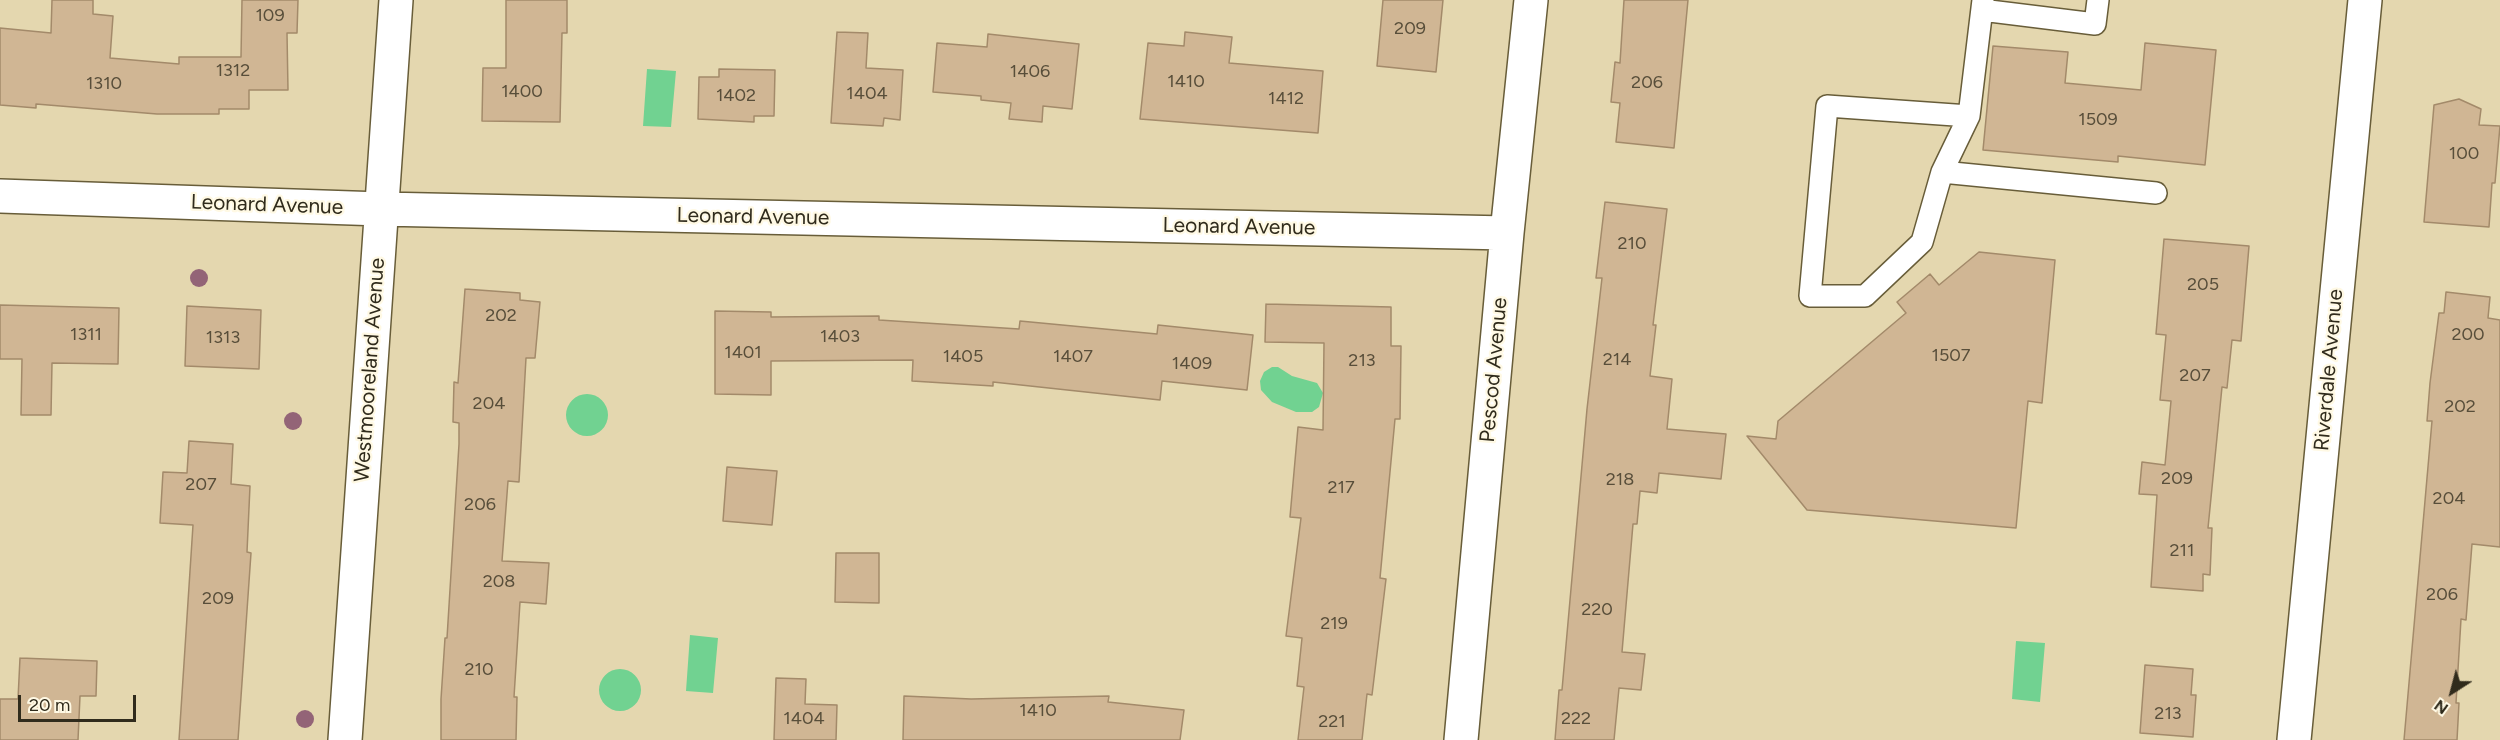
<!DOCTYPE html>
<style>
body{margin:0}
#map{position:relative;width:2500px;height:740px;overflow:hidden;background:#e4d7af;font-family:Figtree,sans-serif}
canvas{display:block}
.north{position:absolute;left:2422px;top:662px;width:60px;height:60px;-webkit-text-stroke:4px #fff9e4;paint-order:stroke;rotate:216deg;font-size:16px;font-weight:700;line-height:24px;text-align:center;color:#302b1c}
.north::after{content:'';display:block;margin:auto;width:21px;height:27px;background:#302b1c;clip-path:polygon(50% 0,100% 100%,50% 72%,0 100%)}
.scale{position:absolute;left:18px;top:695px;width:118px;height:27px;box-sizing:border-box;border:3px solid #302b1c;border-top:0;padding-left:8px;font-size:18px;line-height:21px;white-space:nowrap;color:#302b1c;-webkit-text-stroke:4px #fff9e4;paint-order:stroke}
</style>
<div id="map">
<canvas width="2500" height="740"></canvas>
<div class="north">N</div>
<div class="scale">20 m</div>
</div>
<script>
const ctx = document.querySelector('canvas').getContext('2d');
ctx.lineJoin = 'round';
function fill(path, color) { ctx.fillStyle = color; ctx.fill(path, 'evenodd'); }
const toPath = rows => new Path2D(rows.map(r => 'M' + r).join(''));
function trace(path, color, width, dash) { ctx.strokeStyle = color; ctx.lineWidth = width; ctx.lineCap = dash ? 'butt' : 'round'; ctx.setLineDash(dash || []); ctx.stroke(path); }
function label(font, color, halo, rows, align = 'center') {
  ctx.font = font + ' Figtree,sans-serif'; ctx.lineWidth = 4.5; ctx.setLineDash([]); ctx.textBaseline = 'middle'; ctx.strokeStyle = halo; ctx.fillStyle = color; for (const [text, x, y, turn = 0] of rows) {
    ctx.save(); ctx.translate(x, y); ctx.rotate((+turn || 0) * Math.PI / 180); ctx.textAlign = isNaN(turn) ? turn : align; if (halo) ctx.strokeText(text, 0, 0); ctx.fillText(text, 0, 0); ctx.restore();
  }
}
fill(toPath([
 [647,69,676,71,671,127,643,126],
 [1272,367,1278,367,1292,376,1317,383,1323,393,1319,407,1312,412,1296,412,1272,402,1261,390,1260,381,1264,372],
 '566 415a21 21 0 1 1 42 0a21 21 0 1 1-42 0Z',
 [690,635,718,638,713,693,686,691],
 [2016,641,2045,643,2040,702,2012,699],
 '599 690a21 21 0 1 1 42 0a21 21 0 1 1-42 0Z'
]), '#71d291');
const building = toPath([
 [52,0,93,0,93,14,113,16,110,58,179,64,179,57,241,57,242,0,298,0,297,33,287,33,288,90,249,90,249,109,219,109,219,114,157,114,36,104,36,108,0,105,0,28,51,33,52,0],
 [506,0,567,0,567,33,562,33,560,122,482,121,483,68,506,68,506,0],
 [1383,0,1443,0,1436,72,1377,66,1383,0],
 [1624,0,1688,0,1674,148,1616,142,1620,103,1611,102,1615,62,1620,63,1624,0],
 [837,32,868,33,866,68,903,70,900,120,884,118,883,126,831,123,837,32],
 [1185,32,1232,37,1229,63,1323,71,1318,133,1140,119,1148,43,1184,46,1185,32],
 [988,34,1079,44,1072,109,1043,106,1042,122,1009,119,1011,103,981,100,981,96,933,92,937,43,987,47,988,34],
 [2145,43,2216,50,2205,165,2118,156,2118,162,1983,150,1993,46,2068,52,2065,83,2141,90,2145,43],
 [719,69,775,70,774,116,754,116,754,122,698,119,699,77,719,77,719,69],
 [2459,99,2481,109,2479,125,2500,126,2495,183,2492,183,2489,227,2424,222,2434,105,2459,99],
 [1605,202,1667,209,1653,325,1656,325,1650,376,1672,379,1667,429,1726,434,1721,479,1659,473,1657,493,1640,491,1637,524,1633,524,1622,652,1645,654,1641,690,1619,688,1614,740,1555,740,1559,690,1562,690,1587,409,1602,278,1596,278,1605,202],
 [2164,239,2249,246,2241,341,2232,340,2227,388,2222,387,2208,528,2212,528,2210,575,2203,574,2203,591,2151,587,2157,495,2139,494,2142,462,2165,465,2171,401,2160,400,2166,335,2156,334,2164,239],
 [1979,252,2055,260,2042,403,2028,401,2016,528,1807,510,1747,436,1776,439,1778,421,1906,313,1897,302,1930,274,1939,285,1979,252],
 [465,289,520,293,520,300,540,302,535,358,526,358,519,482,508,481,502,561,549,563,546,604,520,602,514,697,517,697,516,740,441,740,441,699,445,638,447,638,459,444,459,423,453,422,454,382,458,383,465,289],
 [2446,292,2490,297,2488,318,2500,320,2500,547,2472,544,2466,620,2461,619,2456,703,2459,703,2457,740,2404,740,2432,421,2427,421,2430,383,2439,313,2444,313,2446,292],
 [1266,304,1391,307,1391,346,1401,346,1400,419,1395,419,1380,578,1386,579,1372,695,1367,694,1362,740,1298,740,1304,687,1297,686,1302,638,1286,636,1301,518,1290,517,1298,427,1323,430,1324,343,1265,342,1266,304],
 [0,305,119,308,118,364,52,363,51,415,21,415,22,359,0,359,0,305],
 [187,306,261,310,259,369,185,366,187,306],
 [715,311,771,312,771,317,879,316,879,320,1019,329,1020,321,1157,334,1158,325,1253,335,1247,390,1162,381,1160,400,993,382,993,386,912,381,913,360,771,361,771,395,715,394,715,311],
 [189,441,233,444,231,484,250,486,247,552,251,553,238,740,179,740,193,525,160,523,163,472,187,473,189,441],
 [727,467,777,471,772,525,723,521,727,467],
 [836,553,879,553,879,603,835,602,836,553],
 [20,658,97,661,96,696,80,696,78,740,0,740,0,699,18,699,20,658],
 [2145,665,2193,669,2191,695,2196,695,2193,737,2140,733,2145,665],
 [776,678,806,679,805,704,837,705,836,740,774,740,776,678],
 [904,696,971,699,1109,696,1108,702,1184,710,1180,740,903,740,904,696]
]);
fill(building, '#d0b694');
trace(building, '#a38a6a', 1.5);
const service = toPath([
 [1982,10,2095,24,2098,0],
 [1969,116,1827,106,1810,296,1865,296,1922,242,1942,172,1969,116,1983,0],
 [1942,172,2156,193]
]);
const minor = toPath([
 [0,196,381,209,1507,233],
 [345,740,396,0],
 [1461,740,1507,233,1531,0]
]);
const tertiary = toPath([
 [2294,740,2365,0]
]);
trace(service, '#685d39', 24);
trace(minor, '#685d39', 36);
trace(tertiary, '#685d39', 36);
trace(service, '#fff', 21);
trace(minor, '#fff', 33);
trace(tertiary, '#fff', 33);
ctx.fillStyle = '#936477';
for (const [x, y] of [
 [199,278],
 [293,421],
 [305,719]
]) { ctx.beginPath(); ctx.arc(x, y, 9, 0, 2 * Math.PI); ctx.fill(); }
label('18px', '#584e3a', null, [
 ["109",270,16],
 ["209",1410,29],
 ["1312",233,71],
 ["1406",1030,72],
 ["1410",1186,82],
 ["206",1647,83],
 ["1310",104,84],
 ["1400",522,92],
 ["1404",867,94],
 ["1402",736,96],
 ["1412",1286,99],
 ["1509",2098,120],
 ["100",2464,154],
 ["210",1632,244],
 ["205",2203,285],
 ["202",501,316],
 ["1311",86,335],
 ["200",2468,335],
 ["1403",840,337],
 ["1313",223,338],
 ["1401",743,353],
 ["1507",1951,356],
 ["1405",963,357],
 ["1407",1073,357],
 ["214",1617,360],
 ["213",1362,361],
 ["1409",1192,364],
 ["207",2195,376],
 ["204",489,404],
 ["202",2460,407],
 ["209",2177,479],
 ["218",1620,480],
 ["207",201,485],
 ["217",1341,488],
 ["204",2449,499],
 ["206",480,505],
 ["211",2182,551],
 ["208",499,582],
 ["206",2442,595],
 ["209",218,599],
 ["220",1597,610],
 ["219",1334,624],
 ["210",479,670],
 ["1410",1038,711],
 ["213",2168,714],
 ["1404",804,719],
 ["222",1576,719],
 ["221",1332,722]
]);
label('21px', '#302b1c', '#fff9e4', [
 ["Leonard Avenue",267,205,2],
 ["Leonard Avenue",753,217,1],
 ["Leonard Avenue",1239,227,1],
 ["Westmooreland Avenue",370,370,-86],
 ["Pescod Avenue",1494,370,-85],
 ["Riverdale Avenue",2329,370,-85]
]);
</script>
